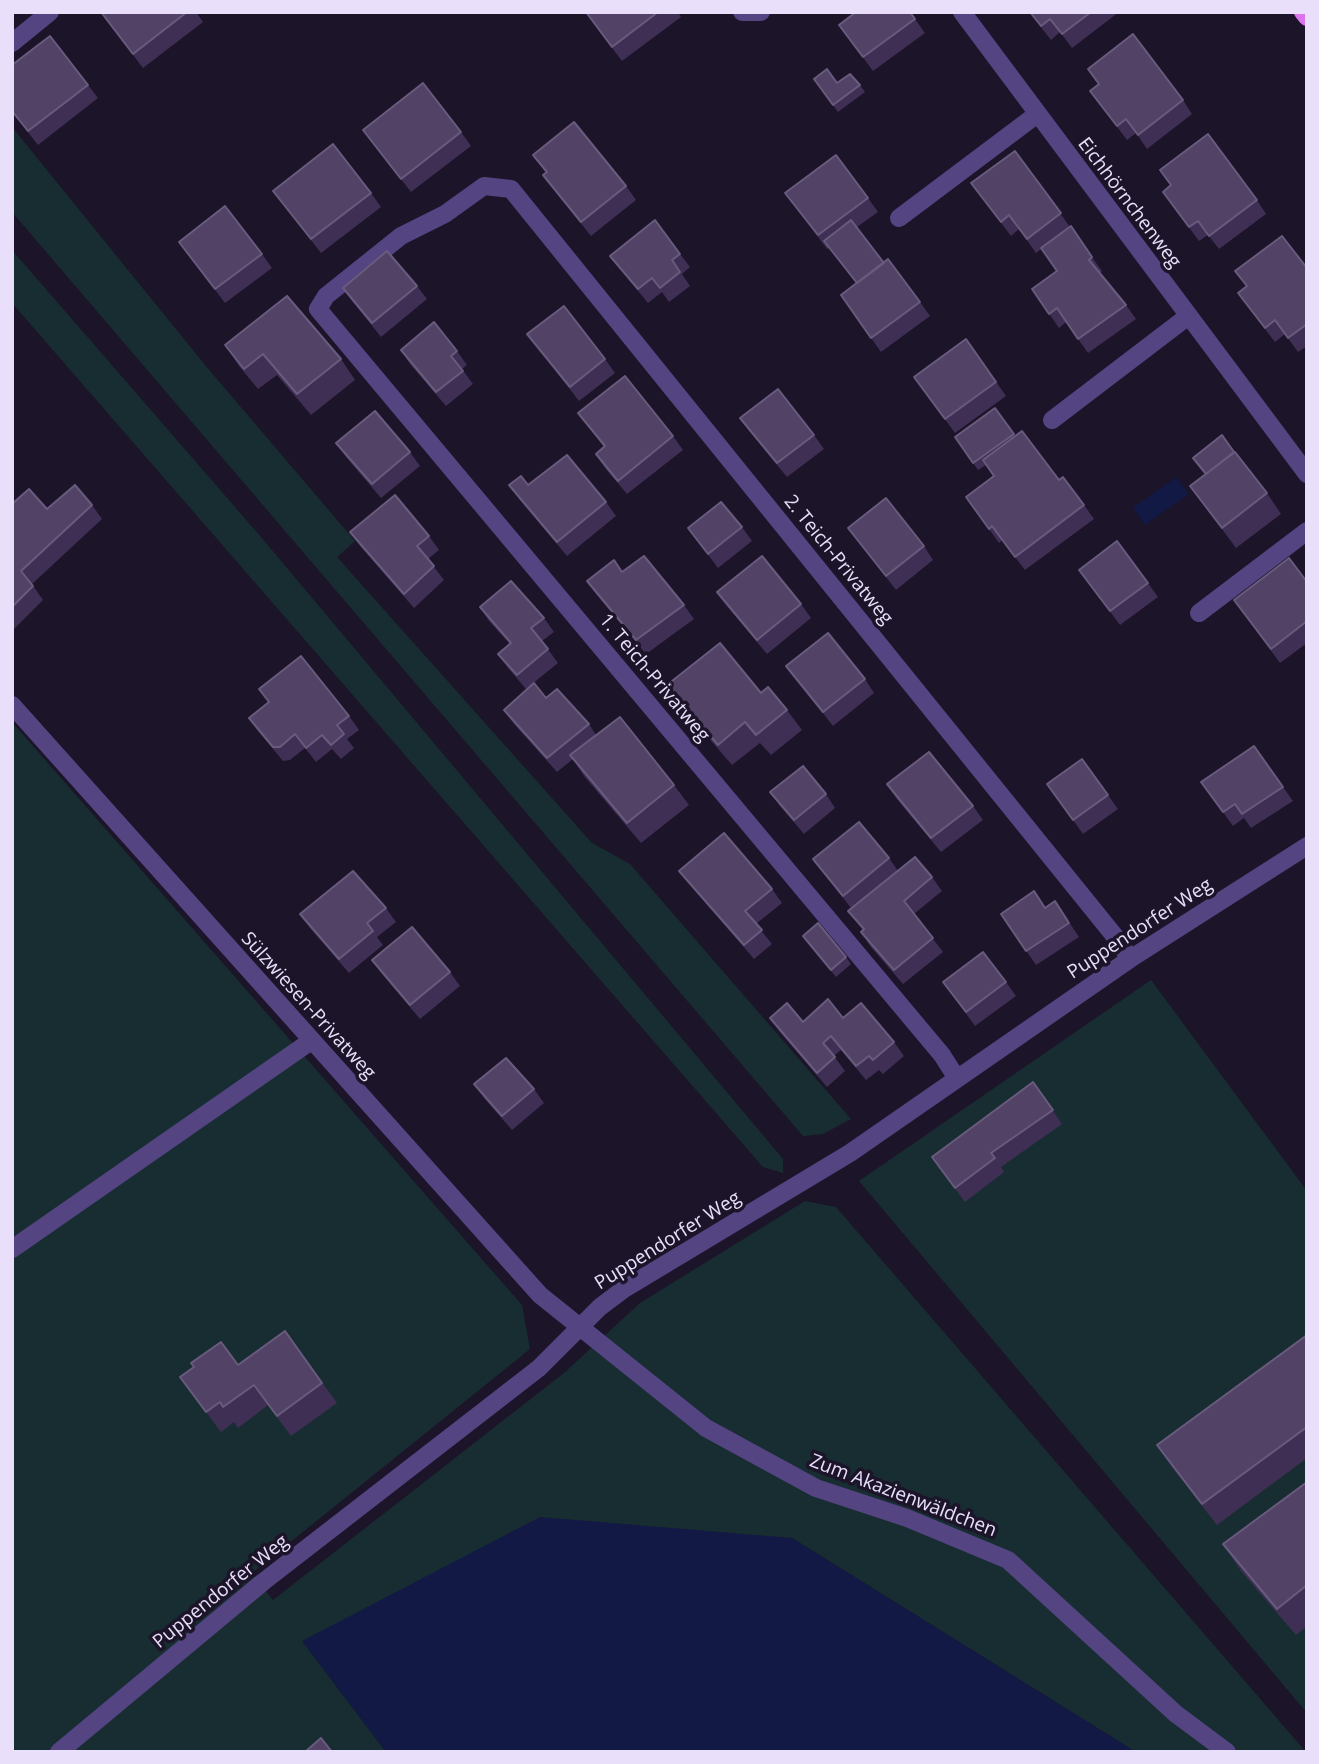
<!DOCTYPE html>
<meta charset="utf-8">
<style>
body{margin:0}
#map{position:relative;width:1319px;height:1764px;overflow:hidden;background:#1c1429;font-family:"Open Sans",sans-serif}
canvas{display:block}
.frame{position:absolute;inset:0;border:14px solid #e9dffb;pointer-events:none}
</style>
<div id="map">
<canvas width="1319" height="1764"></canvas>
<div class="frame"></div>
</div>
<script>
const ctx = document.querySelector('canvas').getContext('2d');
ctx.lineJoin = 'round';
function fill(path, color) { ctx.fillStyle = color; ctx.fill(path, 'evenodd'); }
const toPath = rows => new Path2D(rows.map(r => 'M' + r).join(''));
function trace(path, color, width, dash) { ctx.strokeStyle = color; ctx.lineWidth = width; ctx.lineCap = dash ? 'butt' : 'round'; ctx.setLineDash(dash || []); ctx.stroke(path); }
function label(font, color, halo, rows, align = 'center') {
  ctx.font = font + ' "Open Sans",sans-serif'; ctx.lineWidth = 7; ctx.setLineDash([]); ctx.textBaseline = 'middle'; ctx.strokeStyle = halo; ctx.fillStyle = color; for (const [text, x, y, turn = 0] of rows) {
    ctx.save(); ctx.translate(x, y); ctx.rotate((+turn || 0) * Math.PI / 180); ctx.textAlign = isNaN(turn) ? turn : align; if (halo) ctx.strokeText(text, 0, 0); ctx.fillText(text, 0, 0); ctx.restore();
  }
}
fill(toPath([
 [12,127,205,365,355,541,337,557,592,843,630,864,851,1119,823,1134,803,1136,12,212],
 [12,250,261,537,783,1159,783,1173,763,1167,12,303],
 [12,722,522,1305,530,1349,252,1573,273,1600,564,1373,640,1303,805,1201,836,1207,1306,1752,1136,1752,792,1538,303,1642,386,1752,12,1752],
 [1151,980,1307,1191,1307,1713,859,1181]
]), '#182d32');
fill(toPath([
 [1176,477,1189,494,1145,525,1133,508],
 [540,1517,792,1538,1136,1752,386,1752,302,1641]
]), '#121944');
trace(toPath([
 [742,12,761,12],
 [962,12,1307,474],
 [12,43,50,12],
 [899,218,1036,115],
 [1052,420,1187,317],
 [1199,613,1307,531],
 [12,705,540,1295,706,1428,816,1488,907,1518,1008,1560,1176,1714,1227,1752],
 [956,1077,942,1055,318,309,326,296,401,236,445,214,484,186,511,189,1117,939,1130,959],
 [12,1249,311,1041],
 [59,1752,263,1582,539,1368,600,1307,624,1289,850,1153,1130,959,1307,846]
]), '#544482', 18);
trace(toPath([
 [1303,12,1307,17]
]), '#db73ef', 18);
fill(toPath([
 [100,12,196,12,203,22,143,68],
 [585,12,678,12,681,17,622,61],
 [910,12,925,33,873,71,839,25],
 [1029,12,1119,12,1072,48,1060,32,1051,40],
 [12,65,88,85,98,98,38,145,12,112],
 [1088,69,1183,100,1192,114,1147,149,1136,133,1127,140,1090,91,1098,84],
 [814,79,837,83,860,85,865,92,838,112],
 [363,130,461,132,471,146,411,192],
 [1015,151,1102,271,1100,273,1126,305,1136,319,1088,353,1066,322,1059,328,1032,289,1057,271,1041,249,1036,253,1019,229,1011,236,971,183],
 [533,155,626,186,636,200,591,236,553,188,543,175,546,173],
 [1160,170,1257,200,1266,214,1219,249,1208,235,1199,241,1163,192,1171,186],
 [273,191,371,193,381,207,321,253],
 [785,193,868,198,878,212,857,227,884,263,920,302,930,316,881,352,841,295,856,283,829,248,827,249],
 [179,242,262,254,272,268,225,303],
 [680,254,690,267,682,274,690,286,669,302,662,292,648,303,620,269,610,256],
 [1307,268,1307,346,1298,352,1285,334,1275,342,1248,307,1238,293,1246,286,1235,271],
 [417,286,427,299,381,337,353,302,343,288],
 [527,334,605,359,615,373,579,401],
 [966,339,1006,396,955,433,914,377],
 [225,345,341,359,355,380,311,415,277,375,258,389,239,366],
 [401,350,457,351,467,365,462,369,473,384,446,406,410,364],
 [995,408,1015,436,1084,505,1094,519,1025,570,1002,540,999,543,966,497,994,476,986,465,978,470,955,437],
 [578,413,673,436,683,450,627,494,605,468,596,454,604,447],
 [740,418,814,435,824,449,787,477,750,432],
 [336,443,410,452,420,466,381,498,346,457],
 [1205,475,1267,493,1281,514,1236,548,1190,486],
 [509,485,528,485,606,502,616,516,567,556,519,499],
 [12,504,47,509,92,505,102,519,32,584,43,600,12,631],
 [742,527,752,541,718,568,688,528],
 [848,528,924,546,933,560,896,590],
 [350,532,429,536,439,550,428,559,444,580,414,608,360,546],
 [1079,570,1148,583,1158,597,1120,625],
 [622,572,684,605,694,619,646,654,597,595,587,581],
 [1307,582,1307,643,1280,663,1234,600],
 [717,592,801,604,811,618,767,654,727,606],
 [480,607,544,618,554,632,542,641,558,663,526,689,508,668,498,654,510,644,489,621],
 [786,666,865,679,874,693,833,726],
 [667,685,761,693,787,710,802,730,771,755,760,743,732,765,681,706],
 [259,689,349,716,359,730,347,739,354,748,341,759,332,749,316,762,305,748,290,760,283,761,259,732,249,718,269,702],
 [546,698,589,724,596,735,674,785,689,805,641,843,584,776,573,759,557,772,514,724,504,710],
 [1254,746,1293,801,1251,828,1244,818,1233,826,1201,782],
 [1082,759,1118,809,1083,834,1047,784],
 [887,784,973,806,983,820,941,852,896,798],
 [770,792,826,794,835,808,804,834,780,806],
 [889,858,898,871,932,877,942,891,914,914,943,952,903,984,870,946,861,932,863,930,848,911,851,908,813,859],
 [679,871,772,889,782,903,756,924,772,944,754,959,689,884],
 [1055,901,1079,937,1036,965,1001,914,1046,908],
 [386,908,396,922,377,937,383,945,349,973,310,928,300,914],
 [803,936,846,957,851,964,836,977],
 [372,960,450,972,460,986,420,1019,382,974],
 [943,982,1006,982,1016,996,975,1026],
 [770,1018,803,1022,843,1018,894,1042,904,1056,883,1074,879,1070,866,1080,841,1050,834,1056,845,1071,827,1087,780,1032],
 [1033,1082,1062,1124,1001,1167,1004,1172,965,1202,932,1157],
 [474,1084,534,1089,544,1103,512,1130,484,1098],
 [285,1331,337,1403,291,1436,268,1405,238,1428,234,1422,221,1432,180,1377,238,1365],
 [1307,1335,1307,1458,1217,1525,1171,1466,1157,1445],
 [1307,1482,1307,1626,1296,1635,1241,1571,1223,1544]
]), '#3f2f55');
const building = toPath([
 [101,12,187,12,133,54,101,12],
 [586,12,658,12,612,47,586,12],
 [856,12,910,12,915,19,863,57,839,25,856,12],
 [1030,12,1091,12,1062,34,1050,19,1041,26,1030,12],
 [1133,34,1183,100,1138,135,1126,119,1117,126,1090,91,1099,84,1088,69,1133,34],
 [50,36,88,85,28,131,12,111,12,65,50,36],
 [827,69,837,83,850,74,860,85,833,105,814,79,827,69],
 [423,83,461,132,401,179,363,130,423,83],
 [574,122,626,186,581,222,543,175,547,172,533,155,574,122],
 [1208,134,1257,200,1209,236,1198,221,1189,227,1163,192,1171,185,1160,170,1208,134],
 [333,144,371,193,311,239,273,191,333,144],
 [1015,151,1061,213,1027,239,1009,215,1001,222,971,183,1015,151],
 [836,155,868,198,818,235,785,193,836,155],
 [225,206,262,254,215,289,179,242,225,206],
 [655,220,680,254,672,260,680,272,660,288,652,278,638,289,610,256,655,220],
 [851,220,884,263,857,283,824,241,851,220],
 [1071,226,1092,257,1089,260,1126,305,1078,339,1057,308,1049,314,1032,289,1057,271,1041,248,1071,226],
 [1282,236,1307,268,1307,324,1288,338,1275,320,1265,328,1238,293,1247,286,1235,271,1282,236],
 [387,251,417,286,372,323,343,288,387,251],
 [888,259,920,302,871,338,841,295,888,259],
 [287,296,341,359,297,394,263,354,244,369,225,345,287,296],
 [564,306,605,359,570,387,527,334,564,306],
 [434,322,457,351,451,356,463,371,436,392,401,350,434,322],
 [966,339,996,382,945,419,914,377,966,339],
 [625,376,673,436,618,481,596,454,605,446,578,413,625,376],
 [778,389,814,435,777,463,740,418,778,389],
 [995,408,1014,434,973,463,955,437,995,408],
 [375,411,410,452,372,484,336,443,375,411],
 [1022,431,1059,480,1063,477,1084,505,1015,557,992,526,989,529,966,497,994,476,983,460,1022,431],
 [1222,435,1234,452,1206,474,1193,458,1222,435],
 [1235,452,1267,493,1222,528,1190,486,1235,452],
 [567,455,606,502,557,542,509,485,521,476,528,485,567,455],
 [75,485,92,505,21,571,33,586,12,607,12,504,29,489,47,509,75,485],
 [395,495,429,536,417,546,434,566,404,594,350,532,395,495],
 [886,498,924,546,886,576,848,528,886,498],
 [721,502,742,527,708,554,688,528,721,502],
 [1117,541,1148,583,1110,611,1079,570,1117,541],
 [644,556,684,605,636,640,587,581,614,560,622,572,644,556],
 [762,556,801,604,757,640,717,592,762,556],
 [1289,558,1307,582,1307,621,1271,649,1234,600,1289,558],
 [511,581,544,618,531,628,548,649,517,675,498,654,511,643,480,607,511,581],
 [828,633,865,679,823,712,786,666,828,633],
 [720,643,761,693,768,687,787,710,756,735,745,722,718,745,667,685,720,643],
 [301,656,349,716,337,725,344,734,331,745,322,735,306,748,295,734,280,747,273,747,249,718,269,702,259,689,301,656],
 [534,683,546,698,557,689,589,724,547,758,504,710,534,683],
 [620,717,674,785,627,823,570,755,620,717],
 [1254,746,1283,787,1242,814,1235,804,1223,812,1201,782,1254,746],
 [929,752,973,806,931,838,887,784,929,752],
 [1082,759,1108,795,1073,820,1047,784,1082,759],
 [803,766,826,794,794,820,770,792,803,766],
 [859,822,889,858,843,896,813,859,859,822],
 [724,833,772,889,745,911,762,930,744,945,679,871,724,833],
 [915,857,932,877,904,901,933,938,894,970,861,932,864,929,848,911,915,857],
 [353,871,386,908,367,923,373,931,339,959,300,914,353,871],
 [1034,891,1045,908,1055,901,1069,923,1026,951,1001,914,1034,891],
 [818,923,846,957,831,970,803,936,818,923],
 [412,927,450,972,410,1005,372,960,412,927],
 [983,952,1006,982,966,1012,943,982,983,952],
 [828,999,843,1018,861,1003,894,1042,873,1060,869,1056,856,1066,831,1036,823,1043,835,1057,817,1073,770,1018,787,1003,803,1022,828,999],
 [506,1058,534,1089,502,1116,474,1084,506,1058],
 [1033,1082,1053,1110,991,1153,995,1158,955,1188,932,1157,1033,1082],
 [285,1331,322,1383,277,1416,254,1385,223,1407,220,1402,206,1412,180,1377,194,1367,191,1363,221,1342,238,1365,285,1331],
 [1307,1335,1307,1427,1202,1504,1157,1445,1307,1335],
 [1307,1482,1307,1585,1277,1609,1223,1544,1307,1482],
 [321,1738,332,1752,305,1752,321,1738]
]);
fill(building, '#514266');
trace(building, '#695b7e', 2);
label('19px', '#e9dffb', '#1c1429', [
 ["Eichhörnchenweg",1129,203,53],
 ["2. Teich-Privatweg",838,560,51],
 ["1. Teich-Privatweg",654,678,50],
 ["Puppendorfer Weg",1140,929,-33],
 ["Sülzwiesen-Privatweg",308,1006,48],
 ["Puppendorfer Weg",668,1241,-32],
 ["Zum Akazienwäldchen",903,1496,21],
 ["Puppendorfer Weg",221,1592,-39]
]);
</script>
